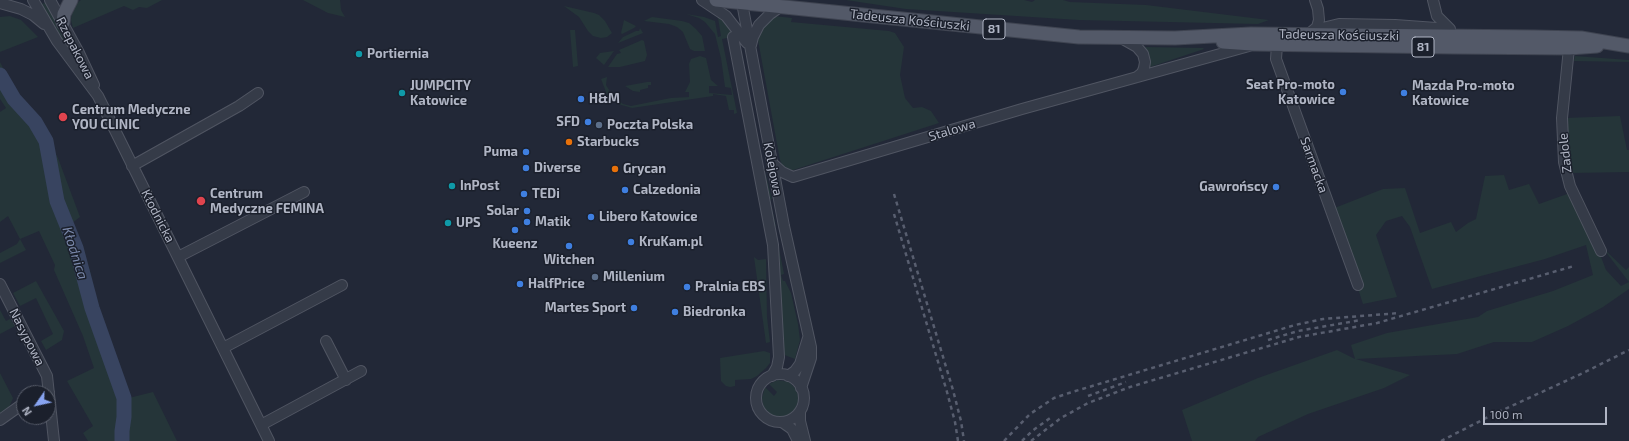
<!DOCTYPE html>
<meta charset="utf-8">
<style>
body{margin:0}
#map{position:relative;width:1629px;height:441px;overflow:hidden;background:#222837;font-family:"Exo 2",sans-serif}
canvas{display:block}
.north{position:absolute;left:16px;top:385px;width:40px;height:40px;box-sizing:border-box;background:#1b202c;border:1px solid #575c69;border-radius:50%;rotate:236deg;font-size:11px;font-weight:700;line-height:16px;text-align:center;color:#b0b5c4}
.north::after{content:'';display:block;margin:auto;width:14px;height:18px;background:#88a4f1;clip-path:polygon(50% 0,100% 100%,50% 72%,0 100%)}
.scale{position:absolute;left:1483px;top:407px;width:124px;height:18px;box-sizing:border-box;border:2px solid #b0b5c4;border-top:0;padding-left:5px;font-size:12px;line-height:14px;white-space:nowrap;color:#b0b5c4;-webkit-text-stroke:3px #1b202c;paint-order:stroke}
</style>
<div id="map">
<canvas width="1629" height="441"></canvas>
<div class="north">N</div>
<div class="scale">100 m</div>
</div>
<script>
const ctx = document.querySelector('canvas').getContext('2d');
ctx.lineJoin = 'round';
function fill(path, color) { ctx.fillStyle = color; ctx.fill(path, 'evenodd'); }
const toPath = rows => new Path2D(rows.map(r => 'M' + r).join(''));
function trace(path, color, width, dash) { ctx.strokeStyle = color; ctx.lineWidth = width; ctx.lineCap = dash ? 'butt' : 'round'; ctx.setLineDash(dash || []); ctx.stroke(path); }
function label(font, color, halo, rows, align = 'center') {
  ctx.font = font + ' "Exo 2",sans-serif'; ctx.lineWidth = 3; ctx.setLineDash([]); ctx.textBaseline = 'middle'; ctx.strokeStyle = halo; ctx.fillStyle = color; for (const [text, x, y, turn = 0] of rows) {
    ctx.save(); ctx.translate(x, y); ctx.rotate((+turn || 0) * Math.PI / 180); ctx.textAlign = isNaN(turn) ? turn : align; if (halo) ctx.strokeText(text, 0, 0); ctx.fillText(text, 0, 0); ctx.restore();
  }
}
fill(toPath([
 [81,0,162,0,147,8,139,7,133,10,124,6,73,28,71,20,72,13,76,4],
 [303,0,340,0,341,10,345,17,328,13],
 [846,0,1024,0,1032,2,1035,0,1063,0,1070,2,1146,5,1269,20,1258,24,1079,20,906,9],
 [46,3,70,46,71,49,69,50,39,4],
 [564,6,594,13,599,15,605,21,612,33,607,37,601,38,593,36,588,31,579,17],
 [686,14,704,17,715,21,718,37,721,36,718,18,719,18,727,24,737,36,722,39,737,113,734,114,734,110,729,110,726,96,713,94,713,96,632,108,618,104,608,97,601,79,607,77,606,85,609,90,608,96,616,102,618,100,623,104,631,106,671,98,689,97,689,92,685,92,690,82,689,64,691,59,700,56,706,58,711,80,718,86,709,86,709,93,732,95,731,88,725,87,721,58,715,34,705,22,699,18],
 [10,16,21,20,38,37,0,52,0,17],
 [774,16,792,18,791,22,889,31,895,33,904,47,900,75,905,98,913,108,922,107,931,111,939,123,790,171,783,167,780,160,758,40,760,30],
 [652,17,682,21,689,23,696,29,702,36,705,51,694,51,690,49,683,32,677,27,669,24,644,21],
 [624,20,636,26,634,28,622,34,621,33],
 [640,28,643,33,618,43,623,37,636,31,639,31],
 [570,30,575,30,578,66,573,67],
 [642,40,644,41,647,55,645,61,620,67,608,67,617,54,621,53,619,50],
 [1144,47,1203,48,1204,49,1150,67],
 [614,51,604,65,596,58,600,53],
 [1575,56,1629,60,1629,62,1574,61],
 [0,62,20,101,38,123,58,158,80,217,72,223,90,271,99,317,111,348,114,363,129,398,153,392,177,441,88,441,83,433,93,426,67,381,94,368,83,336,54,270,55,265,39,231,20,239,26,250,0,263,0,253,17,244,20,239,8,216,0,222,0,112,6,108,0,99],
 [647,82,651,82,651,85,648,85,648,88,640,90,640,92,633,91,625,86],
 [1620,116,1627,150,1629,150,1629,172,1571,173,1565,118],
 [760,152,772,199,770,200,776,226,774,228],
 [1504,175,1509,190,1529,184,1539,204,1570,193,1598,249,1606,270,1621,286,1629,282,1602,247,1626,270,1629,267,1629,289,1603,307,1568,326,1532,342,1494,342,1457,354,1356,359,1410,375,1384,388,1308,414,1258,437,1255,441,1192,441,1182,410,1258,378,1337,350,1355,359,1351,345,1387,333,1478,317,1487,311,1553,291,1593,275,1586,245,1545,259,1432,289,1410,227,1402,216,1386,221,1376,235,1397,297,1363,304,1332,209,1383,189,1405,188,1420,233,1451,222,1456,232,1468,223,1476,219,1485,176],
 [777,239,784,274,781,275,783,281,785,281,791,293,798,324,800,340,795,359,782,354,776,240],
 [754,257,758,260,766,259,767,317,770,342,766,343],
 [36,281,64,331,62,340,46,350,41,341,53,334,36,298,20,306,13,293],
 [0,310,6,321,10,319,15,326,0,334],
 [764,351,770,353,770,363,766,368,757,376,751,379,735,380,735,386,730,387,726,386,721,381,720,358],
 [0,373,13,398,8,410,0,415],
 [778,380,789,382,795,388,798,395,798,402,795,409,789,414,782,417,774,416,768,412,763,406,762,398,765,387,774,396,777,392,769,384]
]), '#253539');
trace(toPath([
 [0,75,14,99,35,122,46,141,57,201,76,248,92,308,124,398,124,417,122,431,122,441]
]), '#384460', 15);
const minor = toPath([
 [33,0,57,41,98,96,269,441],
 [50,0,79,53,94,85],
 [702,0,726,16,747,43],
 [1433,0,1437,16,1450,29],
 [0,3,21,9,33,15,44,24],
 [742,3,784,226,811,347,811,358,801,388],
 [1314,30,1339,24,1395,25,1450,29],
 [1311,32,1317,27,1319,20,1318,9,1315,0],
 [733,37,773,245,779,357,777,367,772,376],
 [1121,38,1137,47,1143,54,1145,62,1144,68,1142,73,1137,77],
 [751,45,753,37,759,25,770,14,780,7],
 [1277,45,1276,59,1358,285],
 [1569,48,1562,118,1564,162,1570,186,1601,251],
 [772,163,782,172,793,177,1022,109,1249,46],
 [132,166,239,106,258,93],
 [178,257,304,192],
 [0,284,47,376,54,441],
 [326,341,346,380],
 [223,348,342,285],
 '756 398a24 24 0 1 1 48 0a24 24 0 1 1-48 0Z',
 [788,376,795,371,800,364,808,338],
 [39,393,49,392],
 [800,411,800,421,805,441],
 [0,420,24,403],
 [782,422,792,429,798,441],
 [261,425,361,371]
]);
const major = toPath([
 [716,0,1079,37,1175,38,1251,34,1534,37,1581,38,1629,46],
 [63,23,64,14,71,0],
 [1223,42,1252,44,1453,47,1569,48,1597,46]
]);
trace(minor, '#505562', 12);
trace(major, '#3f4451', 15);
trace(minor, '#353b48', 10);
trace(major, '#535968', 13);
trace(toPath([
 [894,194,953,390,961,421,964,441],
 [894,214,947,392,955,422,958,441],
 [1268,340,1298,331,1361,320],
 [1088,396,1126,382],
 [1004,441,1030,414,1054,398,1069,393,1295,325,1323,319,1400,313],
 [1022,441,1032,431,1053,416],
 [1031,441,1061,418,1088,403,1130,387,1299,337,1377,323,1574,266],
 [1441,441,1492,415,1583,373,1629,350]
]), '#585e6f', 2.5, [4, 4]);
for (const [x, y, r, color] of [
 [359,54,4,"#0f9aa8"],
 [1343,92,4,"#3f7fe0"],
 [402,93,4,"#0f9aa8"],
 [1404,93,4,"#3f7fe0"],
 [581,99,4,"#3f7fe0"],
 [63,117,5,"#e0444e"],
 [588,122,4,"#3f7fe0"],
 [599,125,4,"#5c6f8a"],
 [569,142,4,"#e8710a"],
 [526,152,4,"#3f7fe0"],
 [526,168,4,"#3f7fe0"],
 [615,169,4,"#e8710a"],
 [452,186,4,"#0f9aa8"],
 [1276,187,4,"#3f7fe0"],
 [625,190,4,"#3f7fe0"],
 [524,194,4,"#3f7fe0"],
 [201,201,5,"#e0444e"],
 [527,211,4,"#3f7fe0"],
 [591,217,4,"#3f7fe0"],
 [527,222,4,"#3f7fe0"],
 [448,223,4,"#0f9aa8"],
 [515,230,4,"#3f7fe0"],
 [631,242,4,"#3f7fe0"],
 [569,246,4,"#3f7fe0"],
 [595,277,4,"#5c6f8a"],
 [520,284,4,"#3f7fe0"],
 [687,287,4,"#3f7fe0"],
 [634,308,4,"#3f7fe0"],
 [675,312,4,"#3f7fe0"]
]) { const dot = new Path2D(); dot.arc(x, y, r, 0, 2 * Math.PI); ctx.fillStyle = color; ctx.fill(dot); trace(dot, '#1b202c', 1.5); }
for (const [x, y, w] of [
 [994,29,22],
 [1423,47,22]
]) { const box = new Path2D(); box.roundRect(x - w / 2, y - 10, w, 20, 3); ctx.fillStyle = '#1b202c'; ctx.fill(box); trace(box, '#b0b5c4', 1); }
label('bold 12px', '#b0b5c4', null, [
 ["81",994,29],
 ["81",1423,47]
]);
label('13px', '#b0b5c4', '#1b202c', [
 ["Tadeusza Kościuszki",910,20,6],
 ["Tadeusza Kościuszki",1339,35,1],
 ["Rzepakowa",75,48,63],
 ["Stalowa",952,130,-17],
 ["Zadole",1565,153,-96],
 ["Sarmacka",1314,165,70],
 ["Kolejowa",773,169,79],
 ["Kłodnicka",158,216,63],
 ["Nasypowa",27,337,63]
]);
label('bold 13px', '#b0b5c4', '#1b202c', [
 ["Portiernia",367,54],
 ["Seat Pro-moto",1335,85,"right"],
 ["Katowice",1335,100,"right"],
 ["JUMPCITY",410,86],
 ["Katowice",410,101],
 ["Mazda Pro-moto",1412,86],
 ["Katowice",1412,101],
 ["H&M",589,99],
 ["Centrum Medyczne",72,110],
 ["YOU CLINIC",72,125],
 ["SFD",580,122,"right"],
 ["Poczta Polska",607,125],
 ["Starbucks",577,142],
 ["Puma",518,152,"right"],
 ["Diverse",534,168],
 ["Grycan",623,169],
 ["InPost",460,186],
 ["Gawrońscy",1268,187,"right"],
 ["Calzedonia",633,190],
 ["Centrum",210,194],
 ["Medyczne FEMINA",210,209],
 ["TEDi",532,194],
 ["Solar",519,211,"right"],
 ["Libero Katowice",599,217],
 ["Matik",535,222],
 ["UPS",456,223],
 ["KruKam.pl",639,242],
 ["Kueenz",515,244,"center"],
 ["Witchen",569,260,"center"],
 ["Millenium",603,277],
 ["HalfPrice",528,284],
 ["Pralnia EBS",695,287],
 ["Martes Sport",626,308,"right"],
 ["Biedronka",683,312]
], 'left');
label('italic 14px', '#7a88aa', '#1b202c', [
 ["Kłodnica",75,253,72]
]);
</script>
